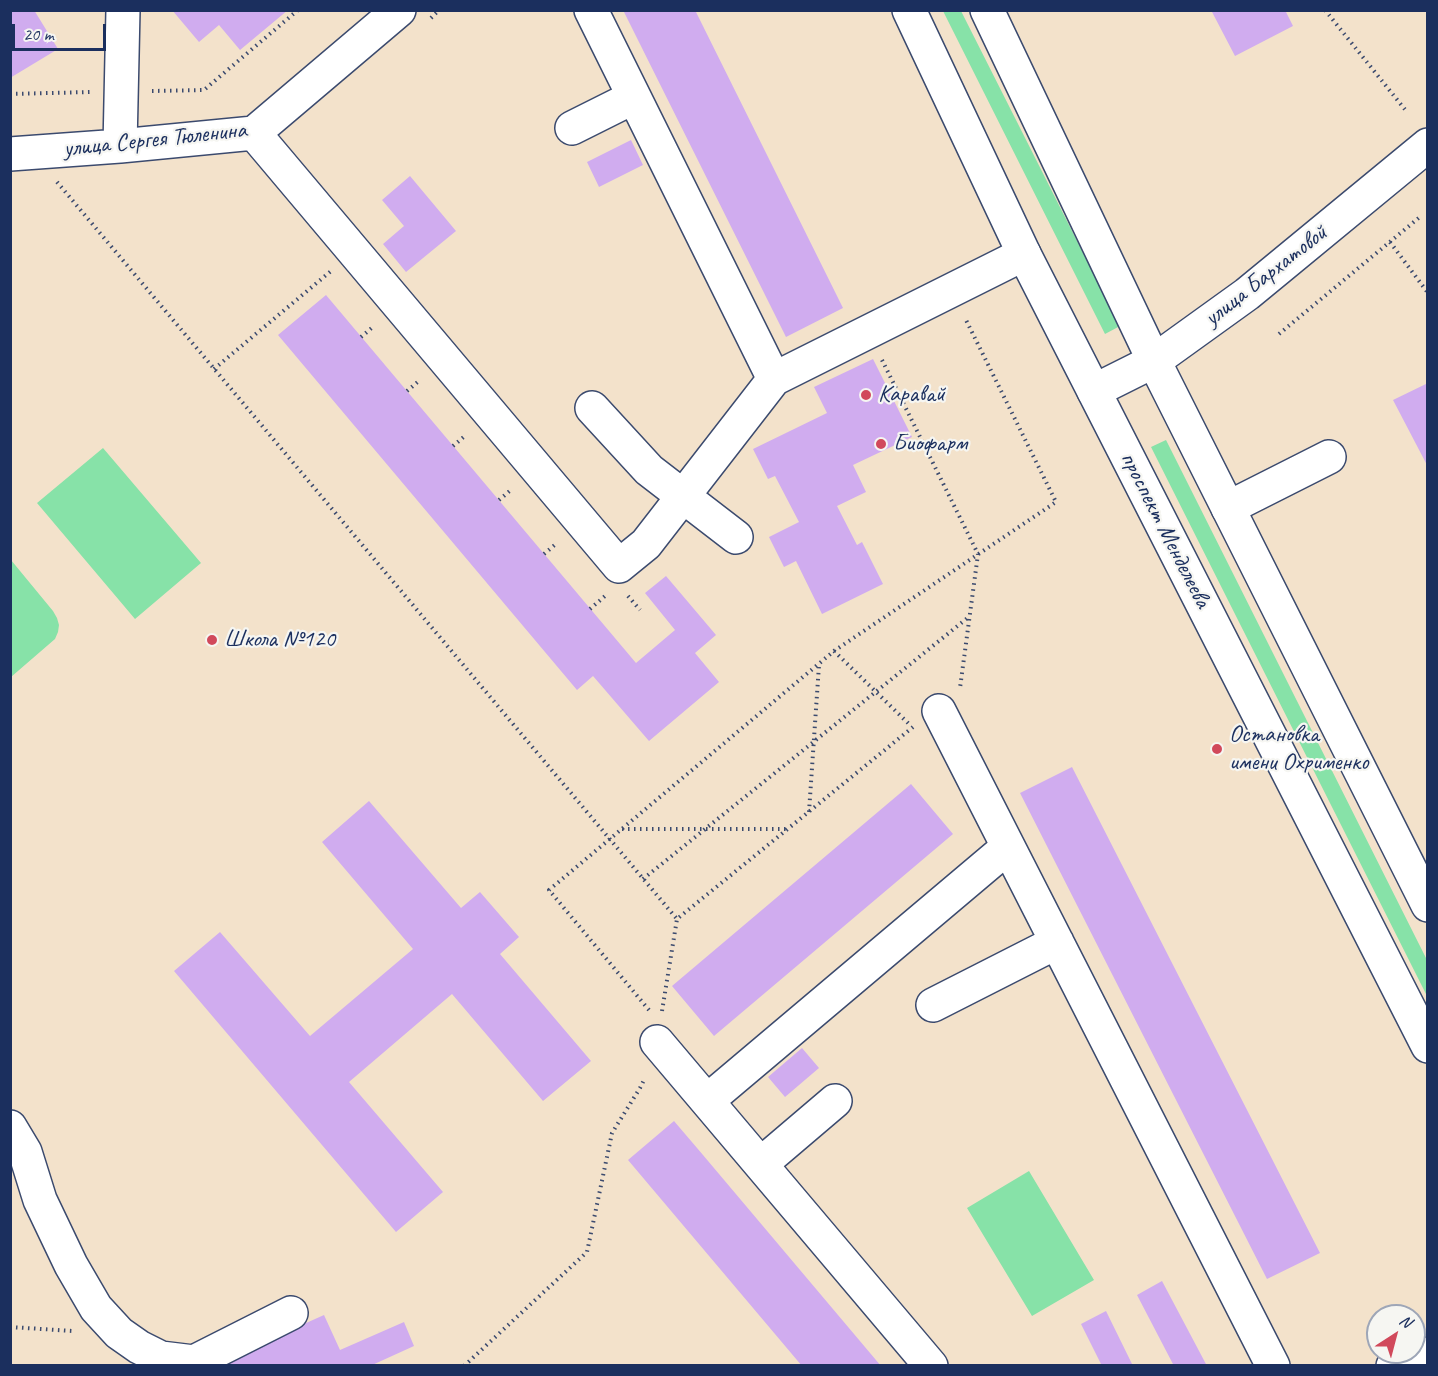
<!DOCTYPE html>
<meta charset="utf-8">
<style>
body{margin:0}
#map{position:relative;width:1438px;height:1376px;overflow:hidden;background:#f3e2cb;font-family:Caveat,sans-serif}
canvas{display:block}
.frame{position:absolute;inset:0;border:12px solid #1b2f5e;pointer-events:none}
.north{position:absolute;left:1366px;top:1304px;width:60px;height:60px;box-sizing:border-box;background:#f6f6f2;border:2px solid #9ea6b7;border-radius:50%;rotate:36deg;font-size:16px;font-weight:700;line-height:24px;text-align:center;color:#1b2f5e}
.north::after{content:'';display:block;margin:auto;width:21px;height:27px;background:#d1495b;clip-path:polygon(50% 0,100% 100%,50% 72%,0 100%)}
.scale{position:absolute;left:12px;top:24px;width:94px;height:27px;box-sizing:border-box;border:3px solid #1b2f5e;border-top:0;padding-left:8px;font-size:18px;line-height:21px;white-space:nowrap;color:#1b2f5e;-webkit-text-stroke:4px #f6f6f2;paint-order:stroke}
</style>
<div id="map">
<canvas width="1438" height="1376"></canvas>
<div class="frame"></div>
<div class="north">N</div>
<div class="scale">20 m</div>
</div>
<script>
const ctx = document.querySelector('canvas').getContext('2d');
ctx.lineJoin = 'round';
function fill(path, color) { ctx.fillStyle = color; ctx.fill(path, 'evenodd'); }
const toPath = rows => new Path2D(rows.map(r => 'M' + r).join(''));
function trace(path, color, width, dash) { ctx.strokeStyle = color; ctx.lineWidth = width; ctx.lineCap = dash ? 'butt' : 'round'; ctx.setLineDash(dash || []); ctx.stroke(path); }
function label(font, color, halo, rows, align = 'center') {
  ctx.font = font + ' Caveat,sans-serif'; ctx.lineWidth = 4.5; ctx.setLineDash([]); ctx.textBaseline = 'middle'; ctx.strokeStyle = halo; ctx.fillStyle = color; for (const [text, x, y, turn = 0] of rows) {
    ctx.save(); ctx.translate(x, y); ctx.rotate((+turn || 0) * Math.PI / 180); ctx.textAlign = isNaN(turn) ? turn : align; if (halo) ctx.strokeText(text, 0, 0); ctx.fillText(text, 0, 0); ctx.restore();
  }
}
fill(toPath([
 [943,11,961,11,1120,326,1105,334],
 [1166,440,1427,960,1427,996,1151,447],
 [103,448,201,563,135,619,37,503],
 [11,560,53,611,57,618,59,625,58,632,55,639,11,677],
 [1029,1171,1094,1280,1032,1316,967,1208]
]), '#87e2a8');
fill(toPath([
 [10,10,34,10,58,49,10,78],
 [172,10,288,10,240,50,219,25,199,42],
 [623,10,695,10,843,308,786,337],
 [1211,10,1285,10,1293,26,1235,56],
 [631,140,643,165,599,187,587,162],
 [410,176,456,231,406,272,383,244,404,226,382,200],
 [326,295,636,663,675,630,645,593,666,576,716,635,695,653,719,682,649,741,593,676,577,690,278,335],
 [873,359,912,437,853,465,866,492,837,506,857,545,862,542,883,584,822,614,796,561,784,567,769,537,799,522,775,476,768,479,753,449,827,413,814,387],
 [1428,383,1428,467,1393,400],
 [1072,767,1320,1253,1267,1279,1020,793],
 [911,784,953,834,714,1036,672,986],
 [369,801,461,908,480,892,519,937,500,954,591,1061,543,1101,452,994,349,1082,443,1192,396,1232,174,971,220,932,310,1036,413,949,322,842],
 [802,1048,819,1068,785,1097,768,1077],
 [674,1121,703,1155,881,1366,802,1366,628,1160],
 [1162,1281,1207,1366,1174,1366,1137,1295],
 [1106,1311,1133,1366,1102,1366,1081,1324],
 [324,1315,340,1350,404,1322,414,1346,370,1366,210,1366]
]), '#d0acef');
const minor = toPath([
 [591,10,774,379],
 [572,128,634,97],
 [254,133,619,566,646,544,774,379,1024,254],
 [120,146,123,10],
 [10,154,120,146,254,133,399,10],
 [1094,391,1154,361,1247,294,1275,271,1428,145],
 [592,408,649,470,736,537],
 [1228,508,1329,457],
 [939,711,1273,1366],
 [933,1005,1057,942],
 [657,1042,931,1366],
 [707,1101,1008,847],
 [10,1127,25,1152,40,1200,71,1265,96,1308,119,1333,139,1347,161,1358,194,1362,291,1313],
 [761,1164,835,1101],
 [1393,1366,1428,1354]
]);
const major = toPath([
 [909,10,1024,254,1428,1046],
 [987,10,1154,361,1428,905]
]);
trace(minor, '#3b4a6e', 36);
trace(major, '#3b4a6e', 36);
trace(toPath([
 [1325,10,1407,112],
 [431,18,439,10],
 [152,91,204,90,298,10],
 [10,94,91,92],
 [57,182,677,919],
 [1390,242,1428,293],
 [1279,334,1421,216],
 [361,337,374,326],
 [882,360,978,554,960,688],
 [214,369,331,271],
 [407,391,420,380],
 [453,446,466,435],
 [499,500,512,489],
 [544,554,557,543],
 [628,596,640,610],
 [590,609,605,596],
 [834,651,909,724],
 [809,812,819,665],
 [622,829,787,829],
 [643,879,970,616],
 [649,1010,549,890,834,651,1056,502,965,318],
 [662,1011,677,919,913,727],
 [10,1327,73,1331],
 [464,1366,587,1252,612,1133,640,1088,645,1078]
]), '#3b4a6e', 4, [1.5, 4.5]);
trace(minor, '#fff', 33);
trace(major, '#fff', 33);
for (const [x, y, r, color] of [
 [866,395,6,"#d1495b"],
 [881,444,6,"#d1495b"],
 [212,640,6,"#d1495b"],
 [1217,749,6,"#d1495b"]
]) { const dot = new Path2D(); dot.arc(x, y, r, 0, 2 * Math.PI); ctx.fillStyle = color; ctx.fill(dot); trace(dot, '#f6f6f2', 2); }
label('24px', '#1b2f5e', '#f6f6f2', [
 ["улица Сергея Тюленина",155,140,-6],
 ["улица Бархатовой",1266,276,-38],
 ["проспект Менделеева",1165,530,63]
]);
label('24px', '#1b2f5e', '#f6f6f2', [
 ["Каравай",878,395],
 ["Биофарм",893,444],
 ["Школа №120",224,640],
 ["Остановка",1229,735],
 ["имени Охрименко",1229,763]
], 'left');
</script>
